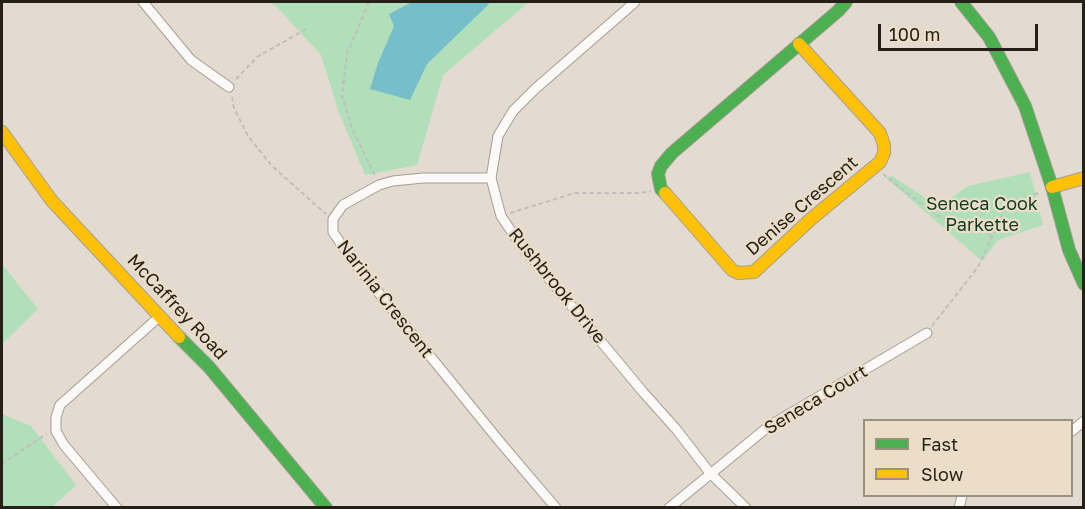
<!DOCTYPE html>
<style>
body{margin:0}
#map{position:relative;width:1085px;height:509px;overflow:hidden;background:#e3dbcf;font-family:"Golos Text",sans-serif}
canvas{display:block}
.frame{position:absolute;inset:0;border:3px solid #241f17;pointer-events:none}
.legend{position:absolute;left:863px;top:419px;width:210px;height:78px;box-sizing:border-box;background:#ebddc7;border:2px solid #9b9181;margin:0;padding:8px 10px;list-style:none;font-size:18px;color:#241f17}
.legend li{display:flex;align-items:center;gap:12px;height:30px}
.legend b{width:30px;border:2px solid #9b9181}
.scale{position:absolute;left:878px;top:24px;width:160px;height:27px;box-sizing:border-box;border:3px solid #241f17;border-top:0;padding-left:8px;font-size:18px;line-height:21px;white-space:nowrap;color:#241f17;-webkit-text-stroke:4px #ebddc7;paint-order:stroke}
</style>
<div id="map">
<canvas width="1085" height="509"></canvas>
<div class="frame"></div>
<ul class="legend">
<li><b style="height:8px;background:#4caf50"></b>Fast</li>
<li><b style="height:8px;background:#ffc107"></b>Slow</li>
</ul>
<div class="scale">100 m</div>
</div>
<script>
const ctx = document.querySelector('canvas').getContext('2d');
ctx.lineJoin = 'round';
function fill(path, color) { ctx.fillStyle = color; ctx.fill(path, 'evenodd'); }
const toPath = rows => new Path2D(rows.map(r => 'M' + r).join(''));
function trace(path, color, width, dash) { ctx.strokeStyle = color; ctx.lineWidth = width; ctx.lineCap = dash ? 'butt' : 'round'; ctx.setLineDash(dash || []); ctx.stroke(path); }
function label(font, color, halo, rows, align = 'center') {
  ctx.font = font + ' "Golos Text",sans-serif'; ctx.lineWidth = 4.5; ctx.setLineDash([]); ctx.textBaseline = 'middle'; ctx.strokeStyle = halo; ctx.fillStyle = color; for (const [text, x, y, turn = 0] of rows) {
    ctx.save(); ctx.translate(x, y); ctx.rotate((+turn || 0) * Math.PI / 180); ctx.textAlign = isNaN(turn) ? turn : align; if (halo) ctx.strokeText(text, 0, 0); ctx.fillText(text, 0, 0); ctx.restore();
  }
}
fill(toPath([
 [268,2,529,2,443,75,417,165,365,175,338,110,321,55,277,7],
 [1030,172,1043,225,998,240,982,261,886,178,892,176,939,207,968,186],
 [2,264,38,309,2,344],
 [2,414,31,426,76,485,52,507,2,507]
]), '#b0dfb9');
fill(toPath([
 [412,2,491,2,427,64,410,100,370,89,378,63,394,26,389,14]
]), '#76bfca');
const street = toPath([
 [143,2,191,60,229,87],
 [635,2,535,89,513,111,498,136,491,178,501,216,520,244,643,392,676,429,710,473,746,508],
 [491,178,423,178,393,181,379,185,343,205,333,219,333,232,352,260,500,442,556,508],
 [1072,431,1084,421],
 [117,508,64,445,56,431,56,417,60,405,159,317],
 [669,508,769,426,927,333],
 [959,508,962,496]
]);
const fast = toPath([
 [961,2,989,37,1025,106,1052,187,1069,250,1084,284],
 [665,193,661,189,658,174,661,166,672,153,838,11,846,2],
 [179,337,209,367,326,508]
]);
const slow = toPath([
 [2,132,52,201,179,337],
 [1052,187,1084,178],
 [665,193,732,270,738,273,754,272,811,219,880,162,884,153,884,145,880,133,799,44]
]);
trace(street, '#a49e95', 11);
trace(fast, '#a49e95', 14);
trace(slow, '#a49e95', 14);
trace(toPath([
 [369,2,347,54,342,96,352,128,375,176],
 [236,79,257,57,306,29],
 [232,97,234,108,248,136,272,166,326,214],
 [883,174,936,215,962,225,972,220,982,224,991,237],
 [510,213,575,193,640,193,651,191],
 [932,326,978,267,1007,205,1041,192],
 [2,464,46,434]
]), '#c1bfbc', 2, [4.5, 3]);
trace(street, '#fbfaf8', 9);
trace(fast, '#4caf50', 12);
trace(slow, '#ffc107', 12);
label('18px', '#123b23', '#ebddc7', [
 ["Seneca Cook",982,204],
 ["Parkette",982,225]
]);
label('18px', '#241f17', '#ebddc7', [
 ["Denise Crescent",802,206,-41],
 ["Rushbrook Drive",557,286,51],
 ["Narinia Crescent",385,299,52],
 ["McCaffrey Road",177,307,47],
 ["Seneca Court",816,400,-31]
]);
</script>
